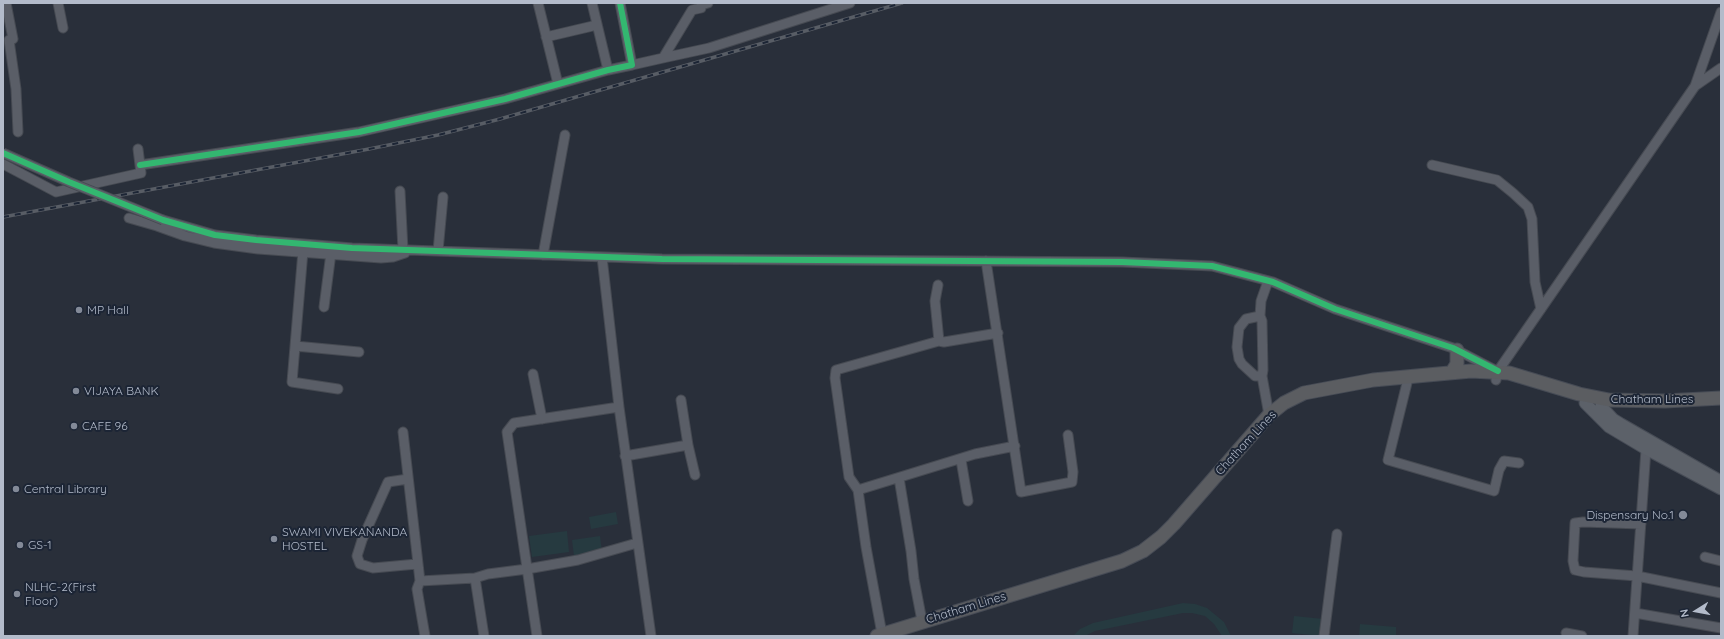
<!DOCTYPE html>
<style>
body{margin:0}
#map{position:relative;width:1724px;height:639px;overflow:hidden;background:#292f3a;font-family:Quicksand,sans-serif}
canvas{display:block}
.frame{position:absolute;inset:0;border:4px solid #b3bbca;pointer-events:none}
.north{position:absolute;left:1676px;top:591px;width:40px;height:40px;-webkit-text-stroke:3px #1c2535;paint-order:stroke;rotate:259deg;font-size:11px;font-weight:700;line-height:16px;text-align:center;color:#b3bbca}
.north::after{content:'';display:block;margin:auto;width:14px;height:18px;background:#b3bbca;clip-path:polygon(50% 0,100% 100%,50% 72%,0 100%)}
</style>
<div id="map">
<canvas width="1724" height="639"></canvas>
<div class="frame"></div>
<div class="north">N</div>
</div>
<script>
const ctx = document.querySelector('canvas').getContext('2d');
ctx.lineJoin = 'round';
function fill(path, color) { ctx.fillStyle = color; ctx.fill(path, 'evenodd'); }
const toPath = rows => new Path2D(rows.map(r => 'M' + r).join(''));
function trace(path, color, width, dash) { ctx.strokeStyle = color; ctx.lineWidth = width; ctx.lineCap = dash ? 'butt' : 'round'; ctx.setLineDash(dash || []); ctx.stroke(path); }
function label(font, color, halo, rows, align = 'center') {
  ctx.font = font + ' Quicksand,sans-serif'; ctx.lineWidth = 4; ctx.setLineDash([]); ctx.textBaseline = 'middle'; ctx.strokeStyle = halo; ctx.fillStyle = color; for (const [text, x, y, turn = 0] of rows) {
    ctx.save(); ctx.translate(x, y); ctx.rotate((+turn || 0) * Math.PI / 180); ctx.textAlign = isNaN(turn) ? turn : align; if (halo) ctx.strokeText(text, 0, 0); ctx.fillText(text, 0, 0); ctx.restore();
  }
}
fill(toPath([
 [616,512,618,524,591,529,589,517],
 [567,531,569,552,532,557,529,536],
 [600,536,602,552,574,556,572,540],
 [1183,603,1195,604,1207,608,1224,622,1231,636,1222,636,1214,624,1205,616,1192,613,1183,613,1095,631,1085,636,1073,636,1080,629,1093,623],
 [1294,616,1323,619,1321,636,1292,633],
 [1360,624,1396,627,1396,636,1359,636]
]), '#263a40');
const minor = toPath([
 [6,3,13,39],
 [58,3,63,28],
 [538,3,558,84],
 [592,3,608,70],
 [546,37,597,25],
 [9,40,16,89,18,132],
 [663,58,709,48,850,3],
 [632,65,663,58,692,10,701,8,701,5,708,3],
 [1695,86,1721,68],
 [3,164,56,192,141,173,138,149],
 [140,165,359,132,505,99,608,70,632,65,620,3],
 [1432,165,1497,180,1513,193,1528,207,1532,219,1535,282,1541,309],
 [400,191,403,250],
 [129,218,157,226,185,236,214,243,258,249,381,258,393,257,405,253],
 [163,220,215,235,256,240,352,248,662,259,1122,262,1212,266,1273,282,1335,309,1453,348,1497,371],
 [303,251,292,382,338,389],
 [438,251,443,197],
 [543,255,565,135],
 [986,261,1021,492,1072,482,1073,472,1068,435],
 [1268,281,1261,301,1260,316,1262,321,1263,370,1262,376,1269,415],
 [938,285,935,301,939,341],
 [324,307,331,253],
 [1260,316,1246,319,1239,328,1237,347,1239,359,1242,364,1255,376,1262,376],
 [295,346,359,352],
 [533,374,542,419],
 [1496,380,1498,371,1695,86,1721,12],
 [1407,383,1388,460,1494,491,1499,470,1504,461,1519,463],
 [681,400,688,445],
 [619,407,651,636],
 [403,432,420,581,417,589,425,636],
 [625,456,688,445,695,475],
 [961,460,968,501],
 [899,478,911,551,914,579,922,621],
 [408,479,388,482,362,540,357,556,360,564,373,568,417,564],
 [858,490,975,454,1015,446],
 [1641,524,1583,522,1575,523,1573,561,1575,570,1584,572,1637,576,1721,593],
 [1705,557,1721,561],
 [475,578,484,636],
 [420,581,475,578,488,574,527,569,578,560,637,543],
 [1635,613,1721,628],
 [1566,633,1582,636],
 [882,634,866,547,858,490,849,477,835,378,836,370,939,341,944,342,998,333],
 [537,636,507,432,514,423,619,407,602,257],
 [1324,636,1337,534],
 [1633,636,1646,449]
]);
const major = toPath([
 [1585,403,1609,427,1646,449,1721,489],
 [1601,406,1613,419,1621,424,1717,479]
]);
const highway = toPath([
 [1452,372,1457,364,1457,350],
 [877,636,1122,561,1143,551,1161,537,1174,524,1269,415,1284,403,1304,393,1373,380,1471,371,1509,373,1579,394,1609,400,1665,401,1721,398]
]);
trace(minor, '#464a52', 11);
trace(major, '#474c56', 13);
trace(highway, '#464b55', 15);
trace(minor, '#5a5e67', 9);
trace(major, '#5c6169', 11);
trace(highway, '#5b5d61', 13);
const rail = toPath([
 [3,217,369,149,438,135,500,119,902,3]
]);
trace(rail, '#585d65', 3.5);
trace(rail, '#1c2535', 2, [6]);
const minorBridge = toPath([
 [3,153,69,182,163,220]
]);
trace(minorBridge, '#464a52', 11, []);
trace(minorBridge, '#5a5e67', 9);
trace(toPath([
 [3,153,69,182,163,220,215,235,256,240,352,248,662,259,1122,262,1212,266,1273,282,1335,309,1453,348,1498,371],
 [140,165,359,132,505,99,608,70,632,65,620,3]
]), '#33b770', 6);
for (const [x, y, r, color] of [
 [79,310,4,"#838a98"],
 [76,391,4,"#838a98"],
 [74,426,4,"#838a98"],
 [16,489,4,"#838a98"],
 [1683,515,5,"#838a98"],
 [274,539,4,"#838a98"],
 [20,545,4,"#838a98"],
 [17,594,4,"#838a98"]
]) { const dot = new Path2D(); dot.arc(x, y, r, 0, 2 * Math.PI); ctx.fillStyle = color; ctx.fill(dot); trace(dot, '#1c2535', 1.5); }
label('12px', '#b3bbca', '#1c2535', [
 ["MP Hall",87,310],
 ["VIJAYA BANK",84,391],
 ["CAFE 96",82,426],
 ["Central Library",24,489],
 ["Dispensary No.1",1674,515,"right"],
 ["SWAMI VIVEKANANDA",282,532],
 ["HOSTEL",282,546],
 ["GS-1",28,545],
 ["NLHC-2(First",25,587],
 ["Floor)",25,601]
], 'left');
label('12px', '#b3bbca', '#1c2535', [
 ["Chatham Lines",1652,399],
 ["Chatham Lines",1246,443,-47],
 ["Chatham Lines",966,608,-17]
]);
</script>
